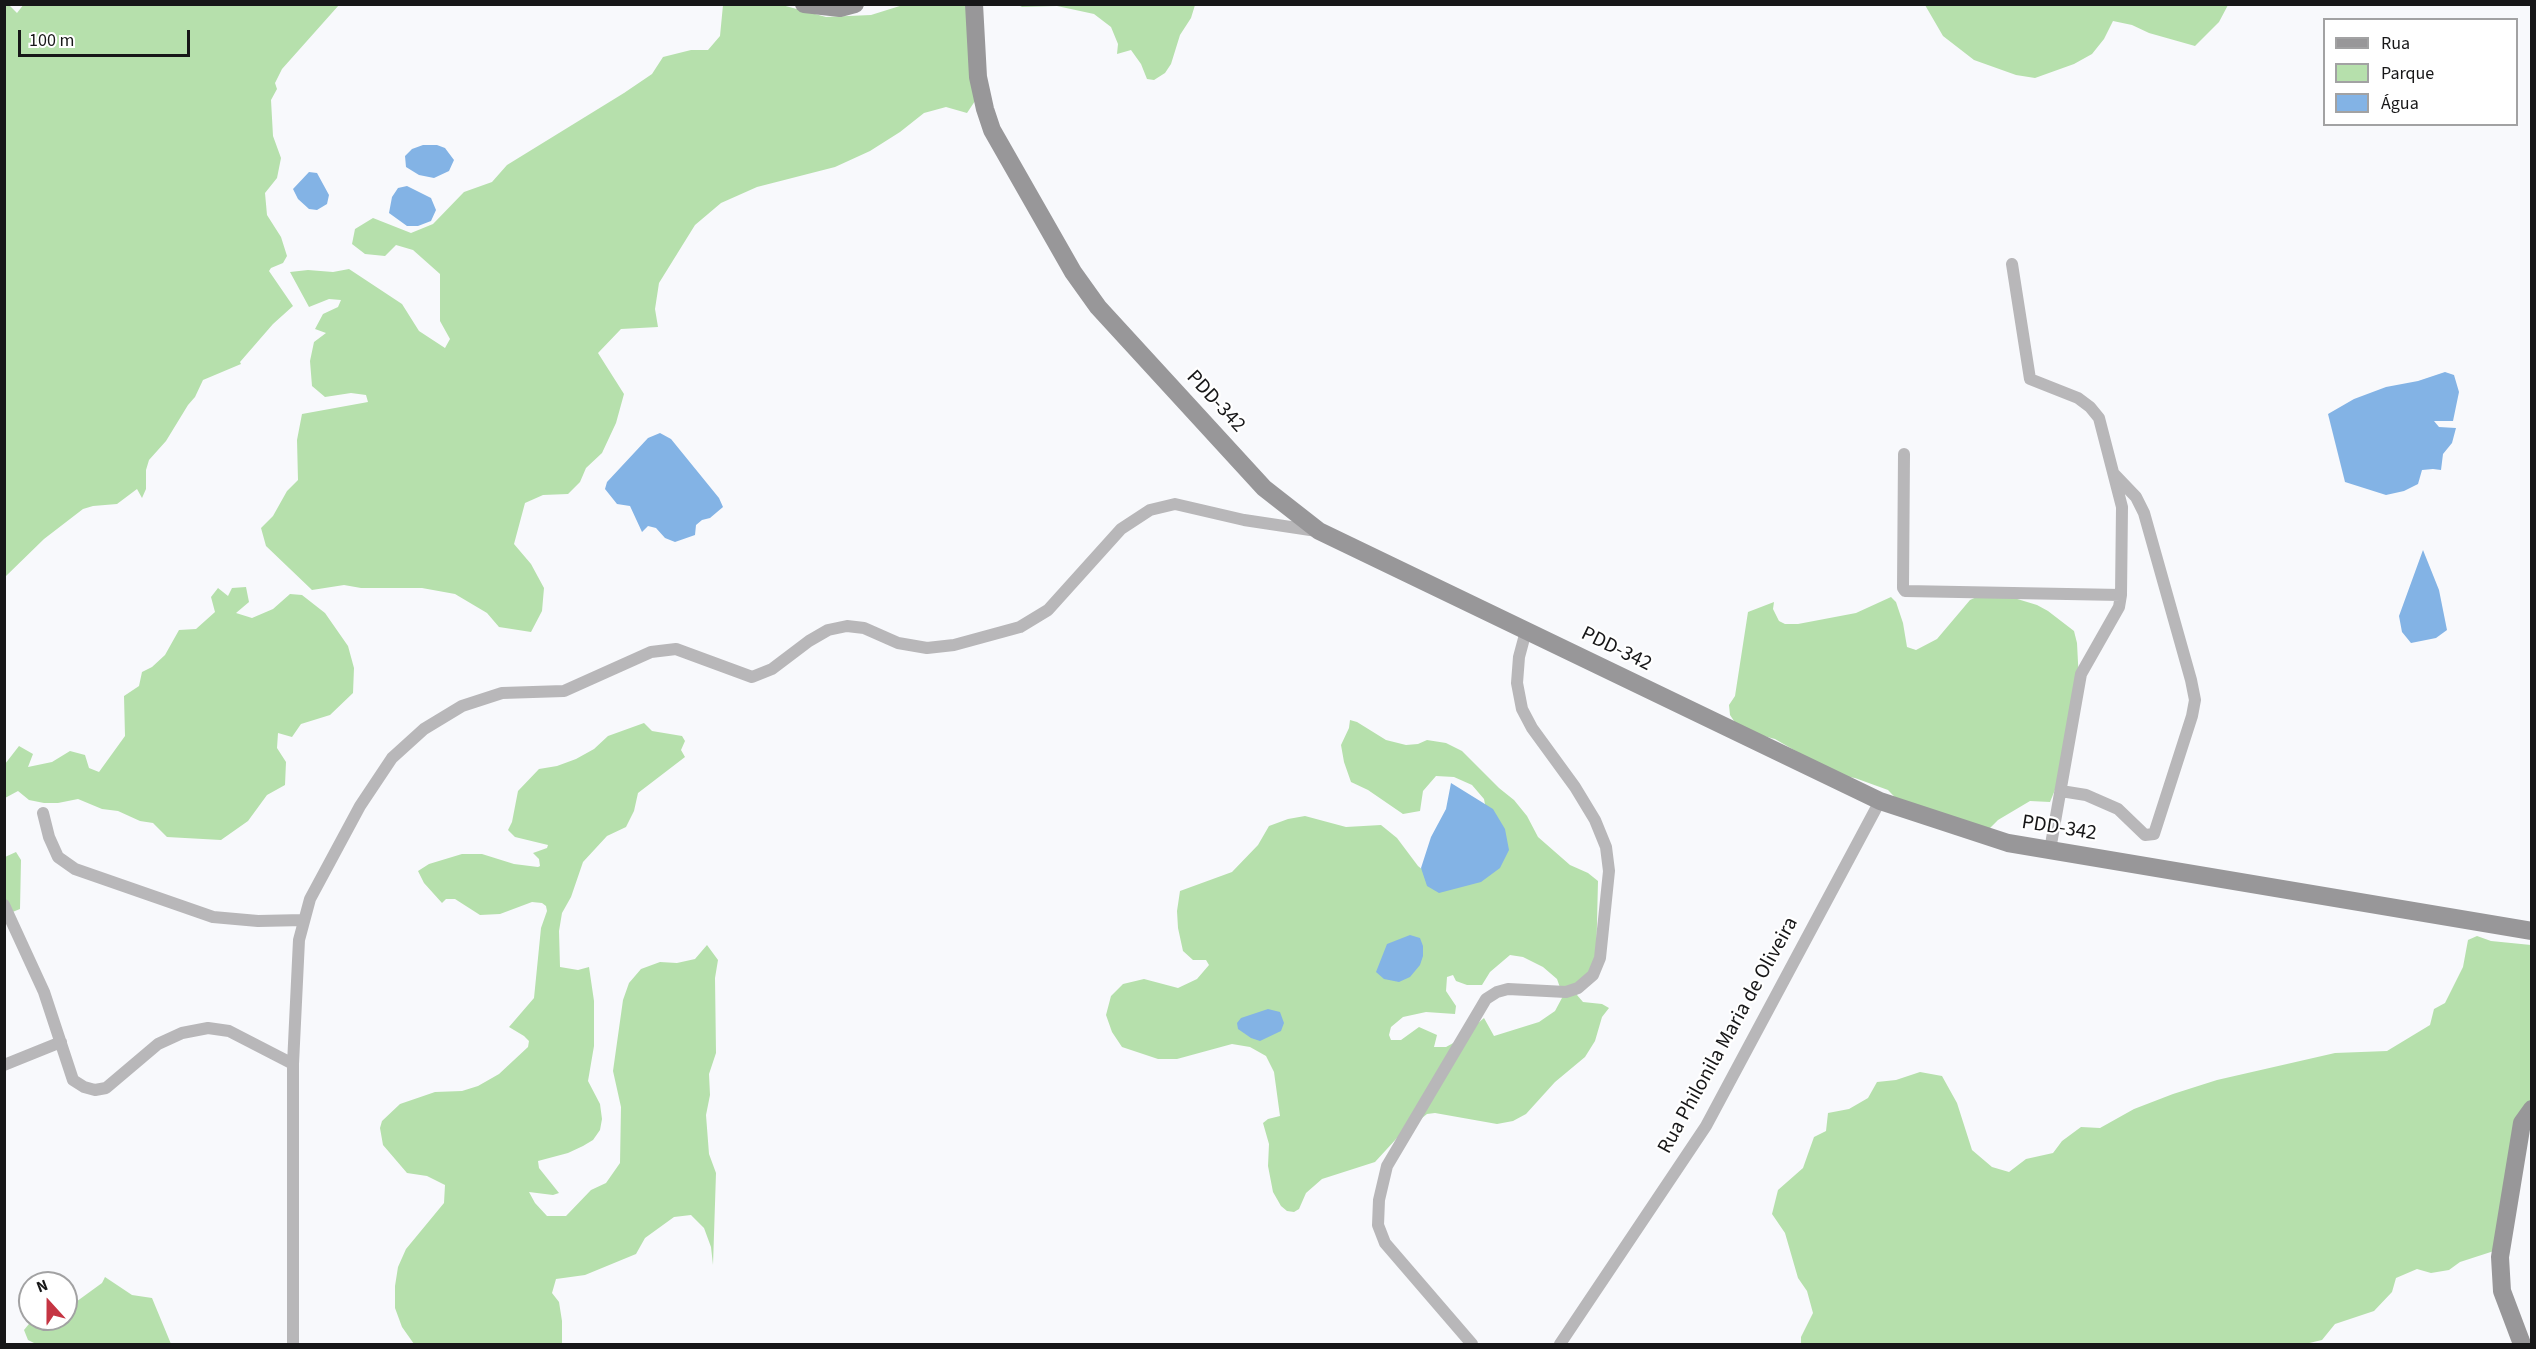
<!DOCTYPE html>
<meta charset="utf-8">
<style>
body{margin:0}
#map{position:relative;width:2536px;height:1349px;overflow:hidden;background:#f8f9fc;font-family:"Source Sans 3",sans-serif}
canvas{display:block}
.frame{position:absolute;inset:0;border:6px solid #171718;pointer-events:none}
.legend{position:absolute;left:2323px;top:18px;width:195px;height:108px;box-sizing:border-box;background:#fff;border:2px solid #a2a2a3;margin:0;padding:8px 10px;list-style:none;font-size:18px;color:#171718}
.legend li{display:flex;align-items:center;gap:12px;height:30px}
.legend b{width:30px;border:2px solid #a2a2a3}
.north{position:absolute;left:18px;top:1271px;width:60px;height:60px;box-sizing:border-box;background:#fff;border:2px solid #a2a2a3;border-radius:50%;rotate:339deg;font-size:16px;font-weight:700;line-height:24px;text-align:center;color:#171718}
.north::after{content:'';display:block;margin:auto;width:21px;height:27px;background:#c53543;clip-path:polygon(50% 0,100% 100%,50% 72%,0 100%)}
.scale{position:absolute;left:18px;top:30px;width:172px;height:27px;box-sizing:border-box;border:3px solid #171718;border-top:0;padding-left:8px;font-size:18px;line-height:21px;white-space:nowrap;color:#171718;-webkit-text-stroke:4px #fff;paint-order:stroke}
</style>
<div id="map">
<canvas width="2536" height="1349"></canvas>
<div class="frame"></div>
<ul class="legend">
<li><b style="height:8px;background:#989799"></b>Rua</li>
<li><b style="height:16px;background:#b6e0ac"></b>Parque</li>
<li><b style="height:16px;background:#83b3e5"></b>Água</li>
</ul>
<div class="north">N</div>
<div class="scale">100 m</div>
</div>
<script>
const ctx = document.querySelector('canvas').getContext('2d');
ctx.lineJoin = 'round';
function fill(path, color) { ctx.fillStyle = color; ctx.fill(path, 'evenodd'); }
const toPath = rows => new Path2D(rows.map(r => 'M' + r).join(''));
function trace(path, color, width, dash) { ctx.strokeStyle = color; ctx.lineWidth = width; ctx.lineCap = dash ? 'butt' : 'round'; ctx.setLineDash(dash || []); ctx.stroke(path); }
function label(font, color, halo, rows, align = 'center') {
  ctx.font = font + ' "Source Sans 3",sans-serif'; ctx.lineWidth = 4.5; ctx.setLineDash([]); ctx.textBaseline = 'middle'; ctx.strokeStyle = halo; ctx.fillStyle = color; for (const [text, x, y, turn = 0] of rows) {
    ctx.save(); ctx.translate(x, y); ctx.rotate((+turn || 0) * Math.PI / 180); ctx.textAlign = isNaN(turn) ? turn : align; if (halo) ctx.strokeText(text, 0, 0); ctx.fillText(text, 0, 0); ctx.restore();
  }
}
fill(toPath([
 [24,4,339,5,282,69,275,83,277,89,271,100,273,136,281,158,277,178,265,193,267,215,281,237,287,256,283,263,271,268,269,271,293,306,273,324,240,362,241,364,203,380,195,397,188,405,166,441,149,460,146,470,146,489,142,498,137,489,117,504,93,506,83,509,44,539,5,577,4,5,9,5,17,13],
 [723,5,782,5,826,17,871,15,903,5,968,5,975,101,967,113,946,107,924,113,900,132,870,151,835,167,757,187,721,203,695,225,659,283,655,309,658,327,621,329,598,353,624,394,616,423,602,453,586,468,580,482,568,494,543,495,525,503,514,544,531,564,544,588,542,611,531,632,499,627,487,613,455,594,422,588,361,588,344,585,312,590,266,546,261,528,273,516,287,491,298,480,297,440,302,414,368,402,366,395,351,393,325,397,312,386,310,361,314,342,326,333,315,329,323,314,338,307,341,300,329,299,309,307,290,272,308,270,333,272,349,269,402,304,419,331,445,348,450,339,440,321,440,274,413,250,396,245,385,256,365,254,352,244,355,229,373,218,411,233,433,224,464,192,492,182,507,165,624,93,652,74,663,57,691,50,708,50,720,36],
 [1018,5,1195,5,1191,18,1180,35,1171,64,1165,73,1154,80,1147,79,1141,64,1131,50,1117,54,1118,44,1111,27,1094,14,1057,6,1022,7],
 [1925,5,1925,4,2228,5,2219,22,2195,46,2149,33,2132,25,2113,21,2104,39,2092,54,2074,64,2035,78,2016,75,1974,60,1943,36],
 [246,587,249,602,236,613,252,618,273,609,290,594,302,595,325,613,348,646,354,668,353,693,330,715,301,724,292,737,278,733,277,748,286,762,285,785,267,795,248,821,221,840,167,837,153,823,140,821,118,811,102,809,78,799,58,803,44,803,29,800,18,791,5,798,5,764,19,746,33,754,28,767,52,762,70,751,85,755,89,768,99,772,125,736,124,696,139,686,142,672,152,667,165,655,179,630,196,629,215,612,211,597,218,588,228,596,232,588],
 [1981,595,2014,598,2037,605,2048,611,2074,631,2077,643,2079,682,2072,725,2075,741,2050,802,2030,801,1998,820,1986,832,1912,815,1888,790,1855,778,1837,775,1775,739,1740,730,1730,715,1729,705,1735,696,1748,612,1774,602,1773,609,1779,621,1785,624,1798,624,1856,613,1891,597,1896,602,1903,623,1907,647,1916,650,1937,639,1970,600],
 [1350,720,1357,722,1386,740,1406,745,1418,744,1427,740,1446,743,1462,751,1499,788,1514,800,1527,816,1538,837,1570,865,1588,873,1598,881,1596,964,1577,995,1583,1002,1602,1004,1609,1008,1602,1017,1595,1041,1585,1057,1555,1082,1526,1114,1513,1121,1497,1124,1435,1113,1427,1114,1397,1138,1375,1162,1322,1179,1306,1193,1299,1209,1294,1212,1287,1211,1281,1206,1273,1192,1268,1166,1269,1144,1263,1123,1268,1119,1280,1116,1274,1072,1266,1056,1250,1047,1232,1044,1177,1059,1158,1059,1122,1047,1112,1032,1106,1015,1111,996,1123,984,1144,979,1178,988,1197,979,1209,965,1206,960,1193,960,1183,951,1178,928,1177,911,1180,891,1232,872,1258,845,1269,826,1288,819,1305,816,1346,827,1381,825,1397,838,1418,866,1434,879,1491,836,1484,799,1472,785,1454,777,1436,776,1423,791,1420,811,1403,814,1368,790,1351,782,1344,762,1341,745,1349,728],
 [1510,955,1523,957,1543,967,1557,979,1563,996,1555,1011,1539,1022,1494,1036,1484,1018,1457,1041,1446,1047,1434,1047,1437,1035,1419,1027,1401,1040,1391,1040,1389,1035,1391,1027,1403,1017,1426,1012,1455,1014,1456,1006,1446,991,1447,977,1453,975,1456,981,1467,985,1482,985,1490,972],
 [644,723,652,731,682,736,685,741,681,750,685,757,638,793,634,811,626,827,607,836,583,862,571,897,562,913,559,931,560,967,578,970,589,967,594,1001,594,1046,588,1081,600,1104,602,1119,600,1130,593,1140,583,1146,568,1153,538,1161,539,1168,559,1193,553,1195,529,1192,535,1203,547,1216,566,1216,591,1190,606,1183,620,1163,621,1107,613,1071,623,1000,629,983,641,969,660,962,677,963,695,959,707,945,718,960,715,978,716,1053,709,1074,710,1095,706,1115,709,1154,716,1173,713,1265,711,1247,704,1228,691,1215,674,1217,645,1238,636,1254,585,1275,556,1279,552,1293,559,1302,562,1321,562,1344,414,1344,402,1327,395,1308,395,1286,398,1267,406,1249,444,1203,445,1185,427,1176,407,1173,383,1145,380,1128,382,1121,400,1104,435,1092,462,1091,478,1086,499,1074,528,1047,529,1041,524,1036,509,1027,534,998,541,928,547,911,546,906,542,903,532,902,500,914,480,915,455,899,446,899,442,903,424,883,418,871,429,864,462,854,482,854,514,864,538,867,540,866,539,859,533,853,547,848,548,845,515,837,508,830,512,822,518,791,539,769,557,766,576,759,594,749,608,736],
 [16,852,21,860,20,909,5,915,5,857],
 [2477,936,2491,941,2531,945,2531,1101,2497,1250,2460,1262,2449,1270,2431,1273,2417,1269,2396,1278,2392,1292,2374,1311,2335,1324,2322,1340,2305,1344,1801,1344,1801,1337,1813,1313,1807,1291,1798,1278,1785,1233,1772,1214,1778,1190,1803,1168,1814,1137,1826,1131,1828,1113,1849,1109,1868,1098,1877,1082,1896,1080,1920,1072,1942,1076,1957,1103,1972,1150,1992,1167,2009,1172,2026,1159,2053,1153,2062,1141,2081,1127,2100,1128,2134,1109,2173,1094,2217,1080,2335,1053,2387,1051,2430,1025,2434,1009,2445,1003,2463,967,2468,940],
 [105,1277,132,1295,152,1298,171,1344,36,1344,28,1340,24,1330,33,1319,66,1319,66,1316,69,1316,69,1307,102,1283]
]), '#b6e0ac');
fill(toPath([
 [423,145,437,145,445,148,454,160,449,171,434,178,419,175,406,167,405,156,412,149],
 [309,172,317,173,329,195,327,204,317,210,309,209,298,199,293,189],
 [407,186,431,198,436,210,431,221,418,226,407,226,389,213,392,197,398,188],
 [2445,372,2454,375,2459,392,2453,421,2434,421,2439,427,2456,428,2452,443,2443,454,2441,470,2433,469,2422,470,2418,484,2404,491,2386,495,2345,482,2328,414,2354,399,2386,387,2418,381],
 [660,433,671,439,719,498,723,507,710,518,702,520,696,525,695,535,675,542,665,538,656,528,648,526,642,532,630,506,617,504,605,489,607,482,648,438],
 [2423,550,2439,590,2447,630,2436,638,2411,643,2402,632,2399,616],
 [1451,783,1493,809,1505,829,1509,850,1500,868,1481,882,1439,893,1427,886,1421,868,1431,837,1446,809],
 [1410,935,1420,938,1423,946,1423,956,1420,965,1410,977,1399,982,1384,979,1376,972,1387,944],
 [1268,1009,1280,1012,1284,1023,1281,1031,1260,1041,1251,1038,1238,1029,1237,1023,1241,1018]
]), '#83b3e5');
trace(toPath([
 [2012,264,2030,379,2078,398,2090,407,2099,418,2122,507,2121,595,2119,607,2081,674,2050,850],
 [1904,454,1903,588,1905,591,2121,595],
 [2061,791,2086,795,2118,809,2145,835,2154,834,2192,716,2195,700,2191,680,2144,513,2136,497,2114,474],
 [43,813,49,837,58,857,75,869,213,917,258,921,304,920],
 [4,905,44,992,73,1080,84,1087,95,1090,106,1088,158,1044,182,1033,208,1028,229,1031,293,1064],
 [4,1065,61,1042],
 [293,1344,293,1064,299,940,310,899,360,806,392,758,424,729,462,706,502,693,564,691,651,652,676,649,752,677,772,669,809,641,828,630,847,626,864,628,898,643,927,648,954,645,1020,627,1048,610,1121,529,1150,510,1175,504,1244,520,1317,531],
 [1472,1344,1385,1243,1378,1225,1379,1200,1387,1166,1486,999,1497,992,1508,989,1566,992,1578,988,1593,975,1600,958,1609,871,1606,847,1595,820,1575,787,1532,728,1522,709,1517,683,1519,657,1526,631],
 [1560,1344,1706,1126,1880,801]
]), '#b8b7b9', 12);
trace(toPath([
 [804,4,840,8,855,4],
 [974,4,978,77,985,109,992,130,1073,272,1098,307,1264,488,1319,531,1880,801,2008,843,2532,931],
 [2522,1344,2502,1291,2500,1257,2522,1123,2532,1109]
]), '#989799', 18);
label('21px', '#171718', '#fff', [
 ["PDD-342",1215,402,47],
 ["PDD-342",1616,650,26],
 ["PDD-342",2059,829,9],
 ["Rua Philonila Maria de Oliveira",1729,1036,-61]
]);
</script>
